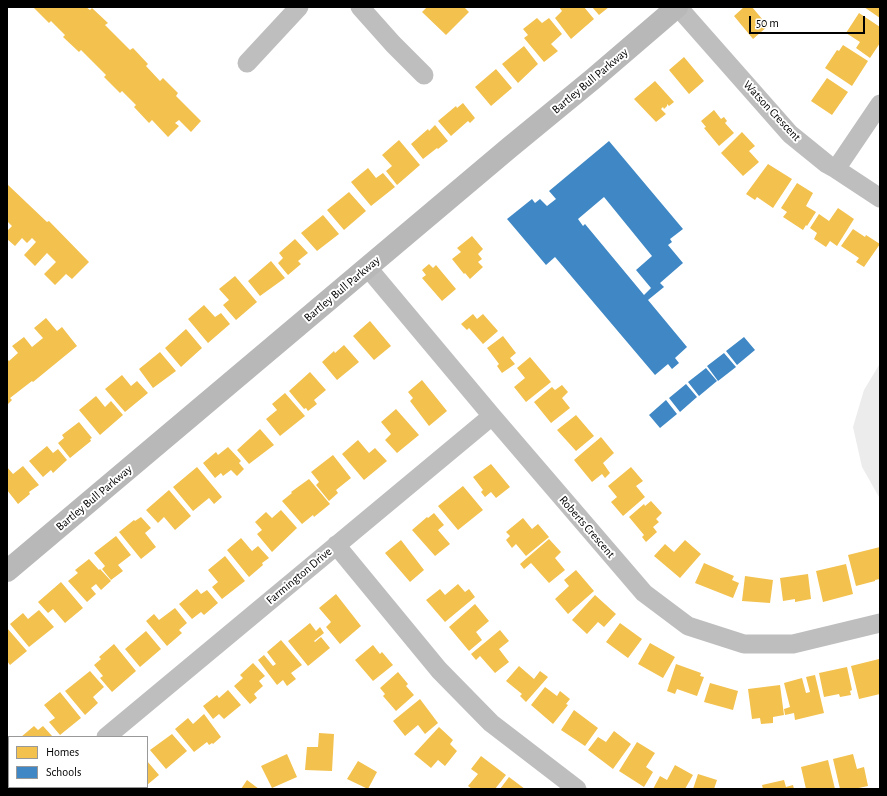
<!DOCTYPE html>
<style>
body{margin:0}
#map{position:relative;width:887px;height:796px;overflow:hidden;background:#fff;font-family:"Alegreya Sans",sans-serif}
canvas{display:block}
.frame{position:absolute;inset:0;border:8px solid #000;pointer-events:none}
.legend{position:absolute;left:8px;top:736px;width:140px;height:52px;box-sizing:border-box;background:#fff;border:1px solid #999;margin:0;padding:5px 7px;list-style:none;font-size:12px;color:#000}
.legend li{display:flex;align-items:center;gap:8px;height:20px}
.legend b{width:20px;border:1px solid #999}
.scale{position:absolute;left:749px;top:16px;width:116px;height:18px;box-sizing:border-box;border:2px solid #000;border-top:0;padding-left:5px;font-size:12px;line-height:14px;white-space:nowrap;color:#000;-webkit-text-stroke:3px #fff;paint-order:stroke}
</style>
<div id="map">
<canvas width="887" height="796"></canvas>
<div class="frame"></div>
<ul class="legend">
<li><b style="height:11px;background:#f2c14e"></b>Homes</li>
<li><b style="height:11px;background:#3f88c5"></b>Schools</li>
</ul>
<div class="scale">50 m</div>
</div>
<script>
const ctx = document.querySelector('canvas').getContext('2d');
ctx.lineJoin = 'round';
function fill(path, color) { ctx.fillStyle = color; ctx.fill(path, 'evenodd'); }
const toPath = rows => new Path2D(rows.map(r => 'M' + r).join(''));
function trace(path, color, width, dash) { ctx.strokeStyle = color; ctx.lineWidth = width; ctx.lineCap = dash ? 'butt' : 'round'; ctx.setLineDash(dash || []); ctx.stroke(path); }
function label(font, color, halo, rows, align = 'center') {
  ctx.font = font + ' "Alegreya Sans",sans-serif'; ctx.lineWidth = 4; ctx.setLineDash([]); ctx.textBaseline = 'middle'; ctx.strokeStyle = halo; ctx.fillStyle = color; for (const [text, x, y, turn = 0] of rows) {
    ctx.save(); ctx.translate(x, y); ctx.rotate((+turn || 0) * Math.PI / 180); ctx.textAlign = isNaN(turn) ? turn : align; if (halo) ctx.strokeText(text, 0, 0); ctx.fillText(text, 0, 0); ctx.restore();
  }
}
fill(toPath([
 [879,365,880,496,879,497,862,467,853,427,864,390]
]), '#ececec');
fill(toPath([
 [33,7,86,7,90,10,92,8,108,23,105,25,130,50,133,48,148,64,146,66,160,81,163,78,178,93,176,96,201,121,191,132,179,120,175,123,179,126,168,137,152,120,149,123,134,107,136,105,122,91,120,93,104,77,106,75,81,50,79,52,63,37,65,35,51,21,49,23],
 [427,7,464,7,469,12,446,35,422,12],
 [559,7,584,7,594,19,571,39,555,18,562,11],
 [592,7,609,7,599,15],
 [744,7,752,7,768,26,753,39,734,16],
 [864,7,880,7,880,18],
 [859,13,880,27,880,43,870,58,856,48,860,42,846,33],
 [537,18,542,23,549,18,562,34,551,44,558,51,544,62,524,38,528,35,523,29],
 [843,45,868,61,852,86,825,68,837,50,839,51],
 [524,46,538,64,518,83,502,64],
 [684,57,704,81,689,94,669,70],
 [496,69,512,88,491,106,475,87],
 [827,78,848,92,832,115,811,101],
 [655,81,674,102,669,106,667,104,667,106,664,109,663,107,661,109,666,114,656,122,634,99],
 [463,103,475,118,470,123,468,121,451,136,438,121,456,106,457,108],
 [714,110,721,119,724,117,727,121,725,123,734,133,719,146,704,128,706,127,701,121],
 [435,125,448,141,438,149,437,148,423,159,411,144,428,129,429,131],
 [742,132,755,146,749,151,759,162,743,176,721,153],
 [399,140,420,165,397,185,386,171,392,166,382,155],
 [768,164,792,179,773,208,757,197,755,200,746,194],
 [368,168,376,178,383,173,395,187,371,206,351,182],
 [797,183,813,193,806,206,816,212,807,226,806,225,803,230,783,217,787,212,781,208],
 [7,184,47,222,49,221,89,262,72,279,66,274,55,285,44,274,56,262,47,253,35,266,24,255,36,242,32,238,27,243,22,238,15,246,7,239,7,231,12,226,7,221],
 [349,192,366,211,344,230,327,210],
 [838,208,854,219,837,246,830,241,826,247,814,239,817,233,810,228,819,214,829,221],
 [323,215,339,234,317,251,301,233],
 [853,229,865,237,866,235,880,244,864,267,856,262,859,258,841,246],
 [472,236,483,249,478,254,482,259,478,262,483,267,470,279,465,273,464,274,452,259,461,252,457,248],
 [295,239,308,253,298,261,301,264,288,275,278,263,283,258,279,253],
 [271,261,285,278,260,296,248,281],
 [429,264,433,268,436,265,456,289,442,301,422,278,426,275,422,270],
 [235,276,257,302,236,320,223,305,229,300,219,289],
 [204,305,215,317,221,313,230,324,208,343,188,319],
 [473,314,477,319,483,314,498,331,483,344,469,328,467,330,461,324],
 [46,318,57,331,62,327,77,346,33,382,32,381,10,398,12,400,7,405,7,359,9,361,18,353,12,346,24,337,32,347,43,338,34,328],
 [370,321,391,346,374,360,353,336],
 [186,329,202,348,181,367,165,348],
 [503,336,516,353,510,358,515,364,502,373,497,366,499,364,487,348],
 [344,345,359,362,337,380,322,362,334,351,335,353],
 [160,352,176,371,153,388,139,369],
 [530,357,551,382,526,402,514,387,525,378,517,368],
 [310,372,326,390,314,400,317,404,308,411,306,408,304,409,289,391],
 [122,375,131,386,137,381,148,393,125,412,105,389],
 [422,380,447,411,429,426,410,401,413,398,408,392],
 [562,385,568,392,562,398,570,408,551,423,534,402,552,387,555,390],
 [285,393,305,416,280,436,266,419,277,410,272,404],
 [96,396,105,407,111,401,123,415,100,435,79,410],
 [396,409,419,435,397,453,385,440,391,434,381,422],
 [576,415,594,436,576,451,557,430],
 [79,422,92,438,90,439,91,441,70,458,58,443,64,438,62,435],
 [260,429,274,445,249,464,237,450],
 [601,437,614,453,603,463,610,473,605,478,602,474,592,482,574,460],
 [358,440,369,453,375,448,387,461,364,480,342,454],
 [47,446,53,453,58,449,67,460,53,473,51,470,43,477,29,461],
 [228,447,241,461,239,463,244,469,237,476,231,470,223,476,221,473,215,478,203,463,216,452,218,455],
 [333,455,351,478,336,490,338,493,329,501,316,485,319,482,311,472],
 [491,464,510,487,496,498,491,492,485,497,481,492,483,490,473,477],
 [23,466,39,485,29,492,30,494,18,504,7,490,7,467,13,474],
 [197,467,222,497,214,504,209,498,193,511,173,487],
 [631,467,643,481,636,486,645,497,623,516,611,502,617,497,608,486],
 [309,479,330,504,314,517,313,515,302,524,282,501,292,493,291,492],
 [463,486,483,510,458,530,438,506],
 [169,490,191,516,175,530,164,517,158,523,146,510],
 [651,501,662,513,656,519,659,522,653,527,657,532,646,542,642,537,644,535,629,517,644,504,645,506],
 [281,510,297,528,272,552,257,534,262,530,255,522,266,512,272,518],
 [434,513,444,525,438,530,450,544,435,556,412,530,427,517,428,518],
 [141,517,151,528,145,533,156,547,141,559,119,532,134,520,135,521],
 [523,518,532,529,538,524,549,537,526,556,516,544,512,548,506,540,510,536,506,532],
 [116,536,131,555,118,565,123,571,111,580,102,569,105,566,94,553],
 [241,538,252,551,258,546,269,558,262,563,263,565,249,577,227,550],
 [549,539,561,552,555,558,565,570,549,583,531,563,524,569,520,564],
 [401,540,424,570,410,582,385,553],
 [685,540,701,554,680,578,654,556,665,544,674,552],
 [880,547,880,579,875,580,875,581,856,586,848,555],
 [225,556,245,581,222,599,212,587,218,582,208,570],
 [89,559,99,570,100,569,111,581,101,590,96,584,91,588,96,594,87,602,68,581,78,573,75,570],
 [704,563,734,576,732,580,739,583,733,598,695,583],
 [846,564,853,594,823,602,816,571],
 [576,570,594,591,568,614,555,599,569,586,564,580],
 [808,574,811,599,795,602,795,599,783,601,780,578],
 [745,576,773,580,770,603,742,601],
 [61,582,83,608,65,623,53,609,48,613,38,602],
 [458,584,465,592,469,589,475,597,445,622,426,600,440,589,445,595],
 [197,589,201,594,207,590,218,603,204,615,201,612,192,619,179,604],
 [336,594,361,626,340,644,326,627,331,622,319,608],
 [595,595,616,614,604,627,598,622,587,634,572,620],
 [475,604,489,621,476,632,482,640,469,651,449,627],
 [175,608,187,623,179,630,182,633,167,646,146,621,154,614,159,620],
 [39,610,54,627,29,647,10,624,23,613,28,619],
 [310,623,316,631,320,627,324,633,314,641,315,642,321,637,330,648,308,666,288,641],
 [620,623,642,639,628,658,606,642],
 [7,628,27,651,10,665,7,661],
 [500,630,509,641,499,649,509,662,495,673,480,656,476,660,471,654],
 [146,631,161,649,140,667,125,649],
 [281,640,302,665,291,673,296,679,287,686,283,680,277,685,258,660,264,655,273,666,276,664,267,652],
 [650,643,675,657,663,678,638,664],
 [114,644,136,671,112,692,100,678,103,676,94,665,101,659,99,657],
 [373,645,380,654,382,652,393,665,373,681,355,660],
 [879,659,880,665,880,694,859,699,851,666],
 [253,663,265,676,259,681,263,686,254,694,257,698,250,704,234,686,243,678,240,675],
 [676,664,701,673,700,676,704,677,697,696,677,689,675,694,667,691],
 [519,666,534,679,540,671,548,677,526,702,520,696,522,694,506,681],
 [847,667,852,690,850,691,851,695,840,697,839,694,824,697,819,673],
 [90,671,104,687,93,697,98,703,85,715,65,691],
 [398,672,408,684,406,686,414,695,396,711,383,696,385,694,380,688],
 [815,675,824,713,795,720,794,713,785,715,784,709,790,707,784,683,802,678,806,693,810,692,806,677],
 [710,683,738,691,733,710,704,702],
 [780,685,784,715,773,717,773,723,761,724,760,718,752,719,748,689],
 [545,687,557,696,560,691,570,699,566,704,568,705,553,724,531,705],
 [228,690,241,705,224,719,219,714,213,719,203,706,217,695,219,698],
 [60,692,81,718,60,735,49,722,55,718,44,705],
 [420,699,438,723,425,734,418,725,405,736,393,721],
 [574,710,598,728,585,746,561,730],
 [204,714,221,737,213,744,212,743,209,745,207,742,194,752,175,729,188,718,193,724],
 [34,726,38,730,43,726,53,737,21,737],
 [439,727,453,740,450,744,457,751,445,766,438,760,431,768,414,754],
 [614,731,631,744,613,769,588,750,598,737,606,742],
 [319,733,334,734,332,771,305,770,307,747,318,747],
 [172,734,187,751,166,769,150,750],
 [637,742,655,753,646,767,653,772,644,787,619,771],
 [9,746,9,778,7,780,7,748],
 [287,754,297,777,272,788,261,766],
 [853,754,857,769,864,767,868,786,854,789,840,789,833,759],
 [481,756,506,775,495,789,472,789,468,786,478,774,471,769],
 [828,760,835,789,806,789,801,767],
 [147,761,159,775,147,785],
 [358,761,377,772,368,789,347,779],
 [675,765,693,775,685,789,653,789,660,776,667,780],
 [698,774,717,780,714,789,693,789],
 [509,777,525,789,500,789],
 [247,780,259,789,241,789],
 [784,780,786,787,793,785,794,789,763,789,762,785],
 [105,787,126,787,128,789,103,789]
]), '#f2c14e');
fill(toPath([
 [609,141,683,229,670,239,672,242,668,245,683,263,660,283,664,287,648,300,687,347,675,358,679,363,672,369,668,364,655,375,555,257,546,265,507,219,532,199,535,203,540,199,547,206,556,199,549,191],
 [604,197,652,256,636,270,651,288,644,295,585,224,583,226,578,219],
 [744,337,755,350,737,365,726,351],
 [724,353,736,367,718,381,707,366],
 [706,368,717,381,699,396,688,382],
 [686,384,697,397,680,412,669,398],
 [666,400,677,414,660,428,649,415]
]), '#3f88c5');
trace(toPath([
 [360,7,393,44,424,75],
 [678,7,790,134,827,164,836,169,880,198],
 [247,63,299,7],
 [836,169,880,104],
 [368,268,492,416,644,593,688,626,744,644,793,644,880,623],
 [336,545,439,670,491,723,577,789],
 [106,737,492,416],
 [46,789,47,787]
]), '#bebebe', 19);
trace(toPath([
 [7,571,509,148,593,79,677,7]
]), '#b8b8b8', 22);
label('12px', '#000', '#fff', [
 ["Bartley Bull Parkway",590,81,-40],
 ["Watson Crescent",772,111,47],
 ["Bartley Bull Parkway",342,289,-40],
 ["Bartley Bull Parkway",94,498,-40],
 ["Roberts Crescent",587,527,49],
 ["Farmington Drive",299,576,-40]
]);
</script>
